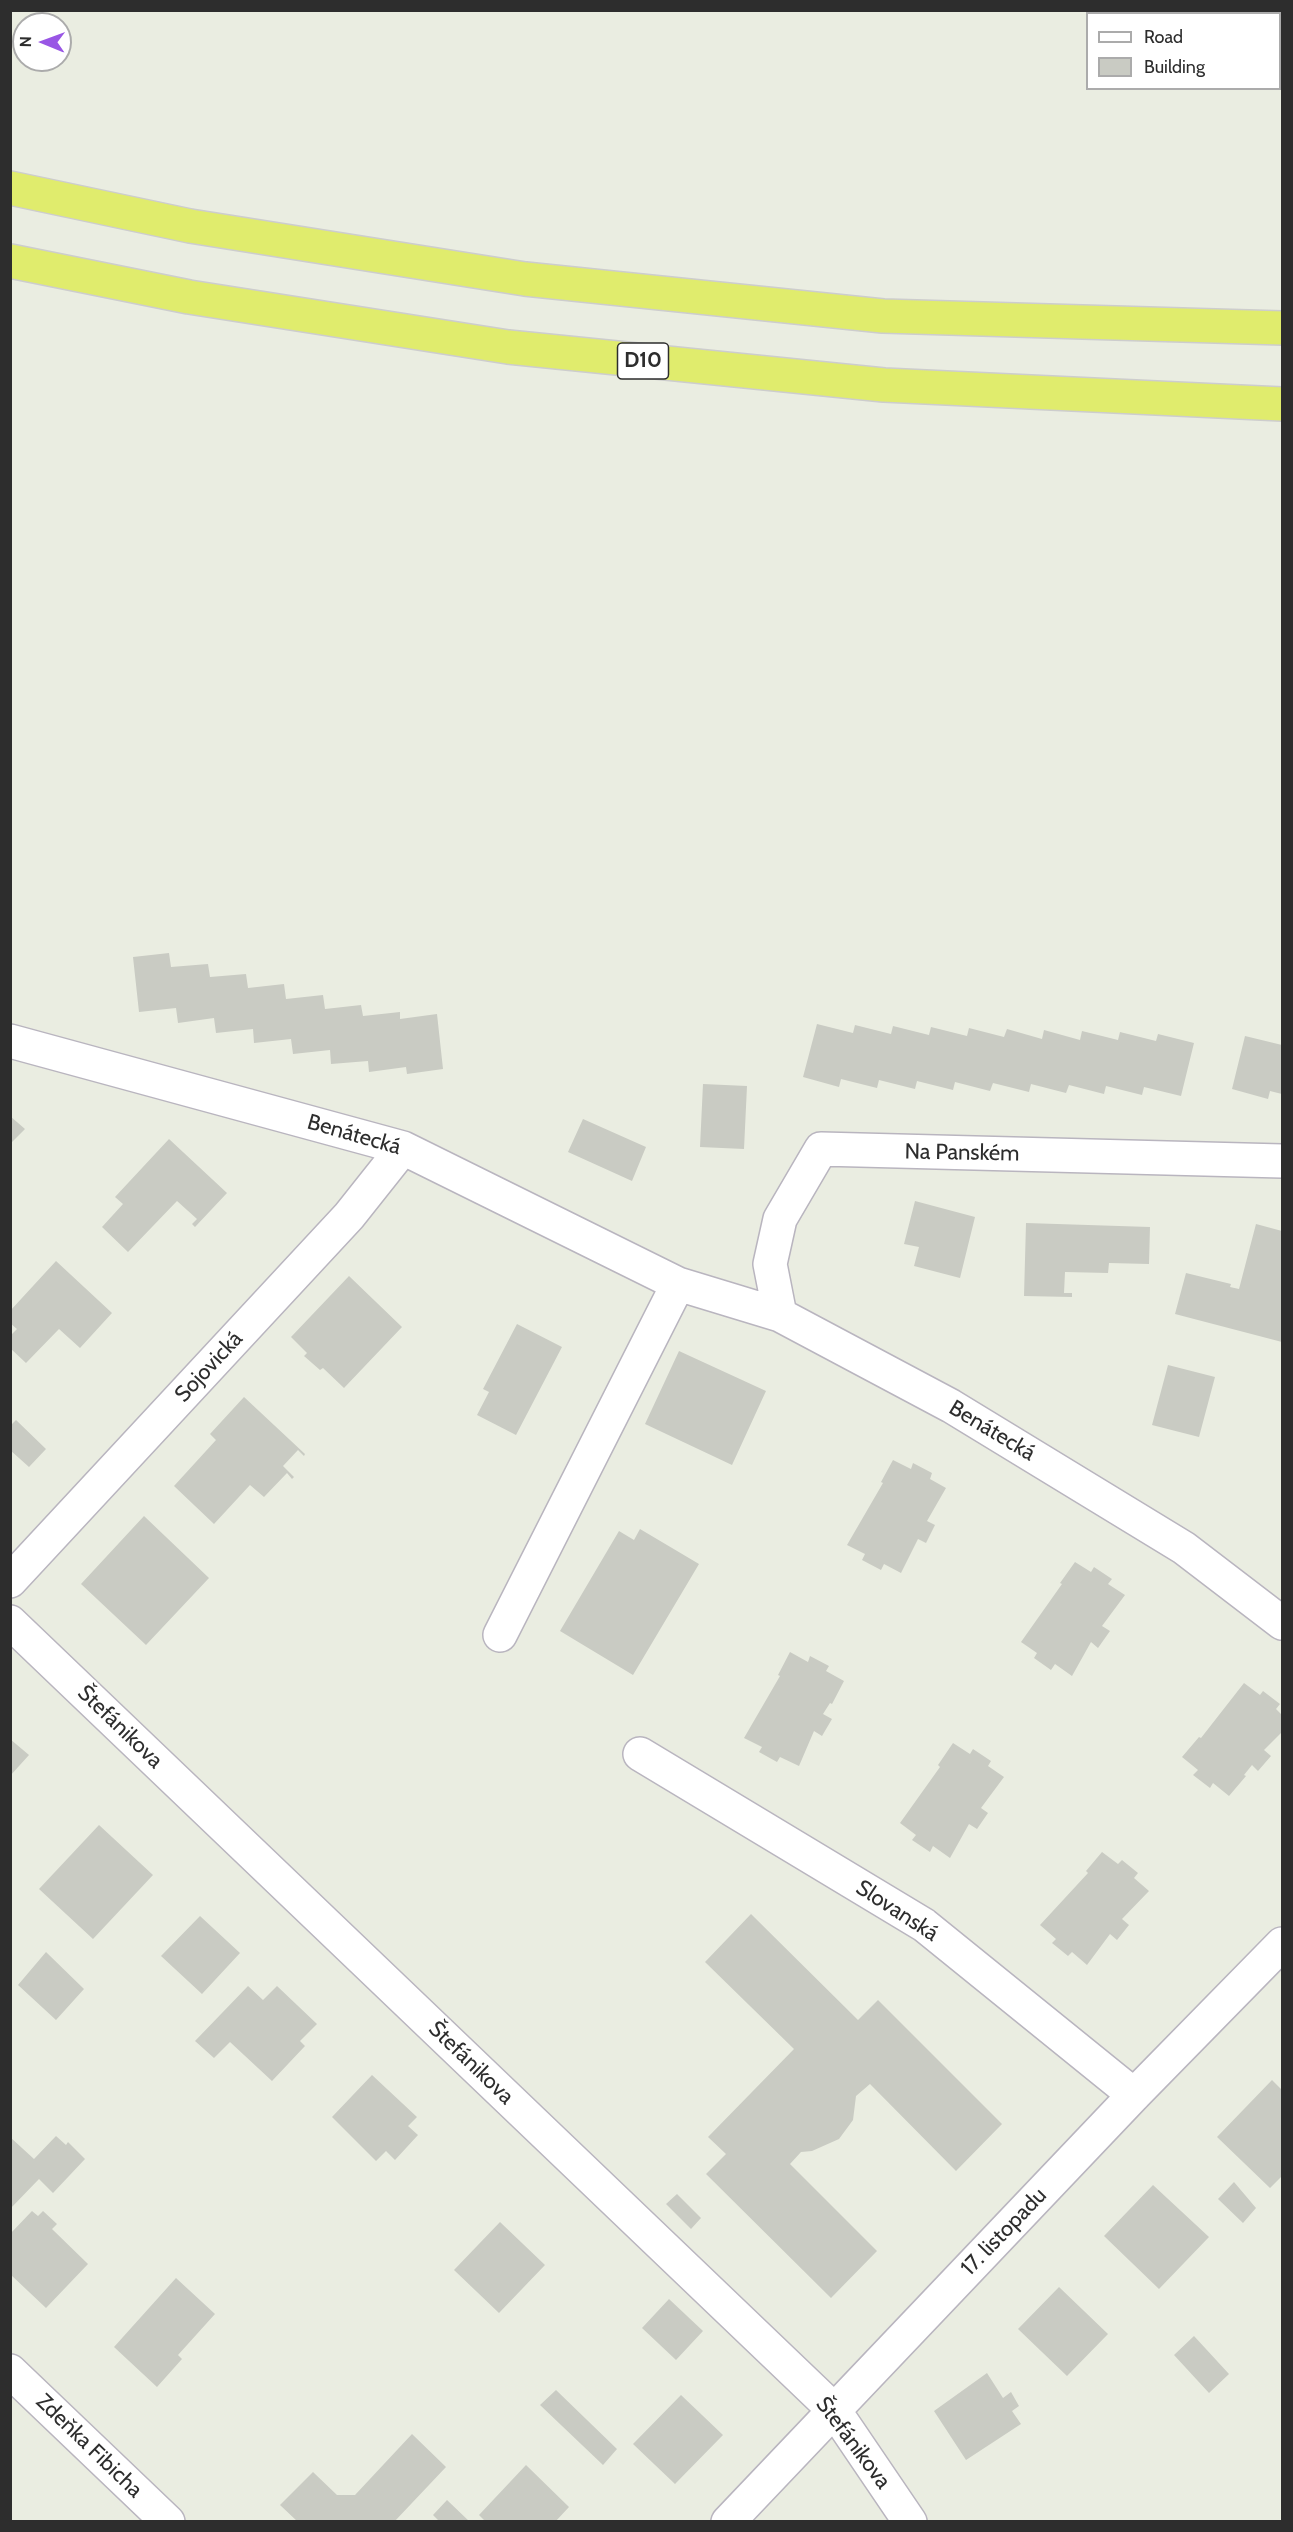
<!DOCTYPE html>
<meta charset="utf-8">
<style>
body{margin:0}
#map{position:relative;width:1293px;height:2532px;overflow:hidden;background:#eaede1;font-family:Cabin,sans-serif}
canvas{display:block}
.frame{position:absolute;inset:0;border:12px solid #2d2d2d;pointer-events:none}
.legend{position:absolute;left:1086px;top:12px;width:195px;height:78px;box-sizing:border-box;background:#fff;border:2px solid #ababab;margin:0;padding:8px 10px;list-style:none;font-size:18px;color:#2d2d2d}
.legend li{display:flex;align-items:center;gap:12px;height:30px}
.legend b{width:30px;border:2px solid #ababab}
.north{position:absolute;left:12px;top:12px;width:60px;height:60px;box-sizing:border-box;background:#fff;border:2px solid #ababab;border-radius:50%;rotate:271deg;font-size:16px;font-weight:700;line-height:24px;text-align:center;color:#2d2d2d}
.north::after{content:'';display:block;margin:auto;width:21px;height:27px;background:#9956e5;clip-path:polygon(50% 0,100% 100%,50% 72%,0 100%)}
</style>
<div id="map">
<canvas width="1293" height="2532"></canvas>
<div class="frame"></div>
<ul class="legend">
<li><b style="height:8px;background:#fff"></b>Road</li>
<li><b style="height:16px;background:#c9cbc3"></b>Building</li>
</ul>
<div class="north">N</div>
</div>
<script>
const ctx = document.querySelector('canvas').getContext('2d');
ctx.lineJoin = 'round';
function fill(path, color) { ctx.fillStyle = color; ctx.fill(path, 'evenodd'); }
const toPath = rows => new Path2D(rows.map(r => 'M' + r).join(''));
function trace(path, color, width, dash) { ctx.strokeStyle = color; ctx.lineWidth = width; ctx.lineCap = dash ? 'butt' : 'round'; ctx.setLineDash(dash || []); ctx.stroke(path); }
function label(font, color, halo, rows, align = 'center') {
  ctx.font = font + ' Cabin,sans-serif'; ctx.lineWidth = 4.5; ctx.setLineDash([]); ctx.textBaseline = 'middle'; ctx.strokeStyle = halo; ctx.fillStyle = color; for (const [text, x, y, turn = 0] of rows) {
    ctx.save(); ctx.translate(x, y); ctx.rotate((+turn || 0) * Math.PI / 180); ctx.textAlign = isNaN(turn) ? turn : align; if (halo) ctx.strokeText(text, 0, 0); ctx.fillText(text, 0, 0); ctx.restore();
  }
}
fill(toPath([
 [169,953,171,967,208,964,210,977,246,974,248,988,284,984,286,999,323,995,325,1009,361,1005,363,1016,400,1012,400,1019,437,1014,443,1069,407,1074,406,1067,369,1072,368,1061,331,1064,330,1050,293,1054,291,1039,254,1043,253,1029,216,1033,214,1018,178,1023,176,1008,139,1012,133,957],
 [817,1024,853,1033,855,1025,891,1034,893,1026,929,1035,931,1027,967,1036,969,1028,1004,1037,1007,1029,1042,1039,1044,1030,1080,1040,1082,1031,1118,1040,1120,1032,1156,1041,1158,1034,1194,1043,1181,1096,1144,1087,1142,1095,1106,1086,1104,1094,1069,1085,1066,1093,1031,1084,1029,1092,993,1083,990,1091,955,1082,953,1090,917,1081,915,1089,879,1080,877,1088,841,1079,839,1087,803,1077],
 [1245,1036,1282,1045,1282,1094,1270,1091,1268,1099,1232,1089],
 [703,1084,747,1086,744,1149,700,1147],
 [10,1116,25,1129,10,1144],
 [583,1119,646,1147,632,1181,568,1152],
 [169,1139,227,1193,195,1227,192,1224,197,1219,177,1201,128,1252,102,1227,123,1204,115,1197],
 [915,1201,975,1217,960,1278,914,1266,919,1247,904,1244],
 [1026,1223,1150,1227,1149,1264,1109,1263,1108,1273,1065,1272,1064,1293,1072,1293,1072,1297,1024,1296],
 [1256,1224,1282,1231,1282,1342,1175,1314,1186,1273,1231,1284,1230,1287,1239,1289],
 [56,1261,112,1313,80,1348,59,1329,26,1363,10,1348,10,1336,17,1329,10,1323,10,1311],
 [349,1276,402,1327,344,1388,323,1368,320,1370,304,1356,307,1353,291,1337],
 [517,1324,562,1347,516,1435,477,1415,489,1392,483,1389],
 [679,1351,766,1391,732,1465,645,1424],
 [1168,1365,1215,1377,1199,1437,1152,1425],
 [244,1397,305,1454,304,1456,298,1450,283,1466,294,1477,292,1479,287,1473,264,1497,250,1485,214,1524,174,1486,216,1440,210,1434],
 [16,1420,46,1449,29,1467,10,1450,10,1426],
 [893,1460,911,1469,913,1463,932,1473,930,1479,946,1488,927,1521,935,1525,926,1543,918,1539,901,1573,884,1564,881,1570,862,1560,865,1554,847,1545,883,1483,881,1482],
 [144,1516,209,1578,146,1645,81,1584],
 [640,1529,699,1564,633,1675,560,1631,619,1531,634,1540],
 [1075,1562,1091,1572,1094,1567,1112,1579,1108,1584,1125,1595,1102,1626,1110,1631,1098,1648,1091,1642,1072,1676,1055,1664,1051,1670,1034,1658,1037,1653,1021,1642,1062,1584,1060,1583],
 [790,1652,808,1662,810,1656,829,1666,826,1671,844,1681,832,1704,830,1703,823,1714,832,1719,822,1736,814,1731,799,1766,780,1757,777,1762,759,1752,762,1747,744,1738,780,1676,778,1675],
 [1244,1683,1260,1695,1263,1691,1280,1704,1276,1709,1282,1715,1282,1732,1264,1750,1271,1756,1258,1771,1252,1765,1244,1775,1246,1776,1229,1796,1213,1783,1210,1788,1193,1775,1198,1770,1182,1757,1199,1737,1201,1738],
 [10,1739,29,1755,10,1776],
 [953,1743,970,1754,973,1749,991,1761,988,1766,1004,1777,981,1808,988,1813,977,1829,969,1824,950,1858,933,1846,930,1852,912,1840,916,1835,900,1823,940,1767,938,1765],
 [99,1825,153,1875,93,1939,39,1889],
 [1102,1852,1118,1864,1122,1860,1138,1873,1134,1878,1149,1891,1122,1919,1129,1925,1117,1940,1110,1934,1087,1965,1072,1952,1068,1956,1052,1943,1056,1939,1040,1925,1088,1873,1086,1871],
 [751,1914,858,2020,878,2000,1002,2124,956,2171,870,2084,856,2096,853,2120,839,2139,812,2151,801,2152,790,2164,877,2251,831,2298,706,2174,726,2154,708,2137,794,2049,705,1962],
 [200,1916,240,1953,202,1994,161,1956],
 [46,1952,84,1989,56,2020,18,1985],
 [248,1986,263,2000,277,1986,317,2024,300,2041,305,2046,272,2081,230,2042,214,2058,195,2041],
 [372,2075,417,2117,408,2126,418,2135,395,2160,386,2151,376,2161,332,2117],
 [1272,2080,1282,2090,1282,2176,1270,2188,1217,2137],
 [56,2136,66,2145,68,2142,85,2159,53,2193,39,2179,10,2209,10,2137,34,2159],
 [1234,2182,1256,2208,1243,2223,1218,2199],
 [1153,2185,1209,2237,1159,2289,1104,2236],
 [677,2194,701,2218,691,2229,666,2204],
 [32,2211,38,2216,43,2211,57,2224,52,2229,88,2264,46,2308,10,2274,10,2234],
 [500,2222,545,2265,499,2313,454,2270],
 [176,2278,215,2314,178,2355,182,2359,157,2387,114,2347],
 [1059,2287,1108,2334,1067,2376,1018,2329],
 [669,2299,703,2331,676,2360,642,2328],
 [1194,2336,1229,2374,1209,2393,1174,2355],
 [987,2373,1003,2398,1011,2392,1019,2406,1012,2411,1021,2424,966,2460,934,2411],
 [556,2390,617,2449,603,2465,540,2405],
 [681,2395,723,2435,675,2484,633,2444],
 [412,2434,446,2467,394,2522,298,2522,280,2505,313,2472,337,2495,355,2495],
 [526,2465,569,2507,555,2522,486,2522,479,2515],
 [447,2500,470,2522,440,2522,433,2515]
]), '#c9cbc3');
const minor = toPath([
 [10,1041,403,1148,678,1284,780,1315,951,1406,1184,1548,1282,1623],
 [780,1315,770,1264,780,1219,821,1149,1282,1161],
 [10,1581,349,1216,403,1148],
 [10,1622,834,2410,910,2522],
 [500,1635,678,1284],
 [640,1754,924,1925,1134,2095],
 [10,2371,168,2522],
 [728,2522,1134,2095,1282,1944]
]);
const motorway = toPath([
 [10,188,190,226,525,279,883,316,1282,328],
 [10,261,189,297,508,347,884,385,1282,404]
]);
trace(minor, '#b9b5bf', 36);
trace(motorway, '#cdcdcd', 36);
trace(minor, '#fff', 33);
trace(motorway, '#e0ec6d', 33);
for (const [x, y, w] of [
 [643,361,51]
]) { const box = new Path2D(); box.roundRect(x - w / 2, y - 18, w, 36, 4.5); ctx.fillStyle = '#fff'; ctx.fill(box); trace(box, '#2d2d2d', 1.5); }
label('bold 21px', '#2d2d2d', null, [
 ["D10",643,361]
]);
label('22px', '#2d2d2d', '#fff', [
 ["Benátecká",354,1135,16],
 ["Na Panském",962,1153,1],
 ["Sojovická",209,1367,-47],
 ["Benátecká",992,1431,31],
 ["Štefánikova",120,1727,44],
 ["Slovanská",897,1911,33],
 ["Štefánikova",471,2063,44],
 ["17. listopadu",1004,2232,-46],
 ["Štefánikova",853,2443,53],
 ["Zdeňka Fibicha",89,2446,44]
]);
</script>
